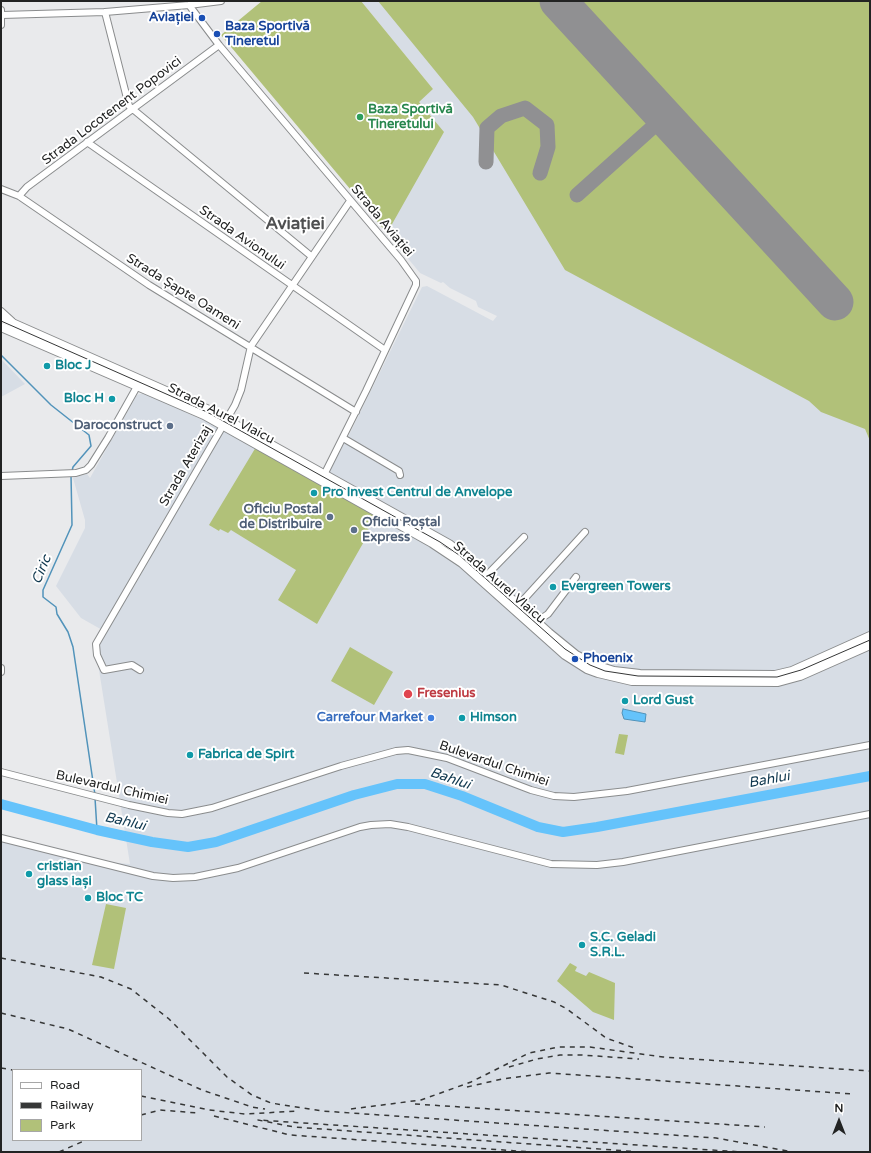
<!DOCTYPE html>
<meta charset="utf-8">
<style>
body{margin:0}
#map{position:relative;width:871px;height:1153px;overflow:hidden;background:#e9eaec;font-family:"Varela Round",sans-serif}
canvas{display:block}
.frame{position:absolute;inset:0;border:2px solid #222323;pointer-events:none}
.legend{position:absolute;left:12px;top:1069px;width:130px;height:72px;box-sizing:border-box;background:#fff;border:1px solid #a7a7a7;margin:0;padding:5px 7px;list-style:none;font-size:12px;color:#222323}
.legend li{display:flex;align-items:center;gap:8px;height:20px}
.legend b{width:20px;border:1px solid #a7a7a7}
.north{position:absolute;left:819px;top:1101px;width:40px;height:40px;-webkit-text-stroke:3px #fff;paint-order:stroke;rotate:0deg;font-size:11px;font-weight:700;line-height:16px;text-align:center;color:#222323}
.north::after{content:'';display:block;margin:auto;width:14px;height:18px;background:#222323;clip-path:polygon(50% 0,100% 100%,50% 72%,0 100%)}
</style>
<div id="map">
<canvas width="871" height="1153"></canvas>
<div class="frame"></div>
<ul class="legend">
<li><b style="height:5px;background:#fff"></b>Road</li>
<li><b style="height:5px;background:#363737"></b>Railway</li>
<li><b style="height:11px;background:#b1c179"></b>Park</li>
</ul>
<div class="north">N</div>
</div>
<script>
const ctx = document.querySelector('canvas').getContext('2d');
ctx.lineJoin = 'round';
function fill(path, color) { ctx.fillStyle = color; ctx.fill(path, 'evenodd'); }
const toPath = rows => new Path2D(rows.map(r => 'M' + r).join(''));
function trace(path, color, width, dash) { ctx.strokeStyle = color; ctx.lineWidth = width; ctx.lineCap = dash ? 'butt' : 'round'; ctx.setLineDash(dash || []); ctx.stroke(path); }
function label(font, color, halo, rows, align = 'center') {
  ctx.font = font + ' "Varela Round",sans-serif'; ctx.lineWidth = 4; ctx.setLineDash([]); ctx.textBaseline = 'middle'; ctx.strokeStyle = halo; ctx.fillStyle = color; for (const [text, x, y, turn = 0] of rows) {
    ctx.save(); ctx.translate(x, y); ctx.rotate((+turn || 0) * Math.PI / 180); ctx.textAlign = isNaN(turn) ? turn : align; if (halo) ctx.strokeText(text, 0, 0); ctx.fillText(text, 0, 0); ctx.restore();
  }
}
fill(toPath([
 [361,1,851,1,865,429,870,441,870,1152,1,1152,1,842,83,860,130,864,95,645,104,631,81,618,56,586,85,528,85,520,73,478,87,474,90,478,137,395,150,391,187,413,217,426,322,484,348,437,422,287,427,286,493,321,497,316,478,307,476,301,450,288,443,282,441,283,420,273,387,233,389,230,418,101,433,89],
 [13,1070,141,1070,141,1140,13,1140],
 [1,359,25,384,1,397]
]), '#d7dde5');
fill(toPath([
 [262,1,361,1,433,89,419,102,444,132,387,233,221,35],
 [378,1,870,1,870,441,865,429,821,412,809,401,565,270,473,117],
 [256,447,374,515,367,528,370,531,317,624,278,600,296,570,231,530,228,533,220,529,219,531,209,525],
 [350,647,393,672,374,705,331,681],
 [619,734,628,735,624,755,615,753],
 [106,904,126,908,114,969,92,965],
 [570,963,577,967,575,971,586,976,589,972,615,983,614,1020,593,1012,557,981]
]), '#b1c179');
const water = toPath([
 [623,709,646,714,645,722,624,719,622,713,623,709]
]);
fill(water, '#65c3fb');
trace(water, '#5193ba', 1);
trace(toPath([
 [1,355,51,405,89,435,91,446,73,467,72,471],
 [71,475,72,525,43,590,43,597,56,607,57,614,68,632,73,647,95,795],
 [95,798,97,830]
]), '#5193ba', 1.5);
trace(toPath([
 [1,804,97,830,152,842,188,847,216,842,354,795,397,784,425,784,462,796,538,827,563,832,597,827,870,776]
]), '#65c3fb', 10);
trace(toPath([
 [486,162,487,128,501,116,525,108,547,125,548,147,540,173],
 [577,195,664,117]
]), '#909092', 15);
trace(toPath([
 [558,1,835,302]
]), '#909092', 37);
const minor = toPath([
 [189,5,219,45,401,260,416,281,416,285,366,391,323,477],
 [1,10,1,25],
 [105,12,129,106,311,256],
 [2,15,105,12,189,5,221,1],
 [87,142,385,350],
 [1,189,19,196,149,285,356,412],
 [19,196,27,187,219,45],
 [1,311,12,321],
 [343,438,399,471,400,475],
 [1,476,76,473,86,470,91,465,108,438,139,383],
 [483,579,524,537],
 [516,608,585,532],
 [536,622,548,614,576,577],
 [1,668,1,672],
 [140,670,132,665,104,670,97,655,96,644,235,405,241,390,251,346,350,201],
 [1,772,129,805,168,813,182,814,212,808,341,766,396,751,408,750,447,758,531,790,554,796,574,797,627,791,870,745],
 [1,838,153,876,173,878,195,877,238,868,360,827,371,825,390,824,408,827,551,864,597,865,623,862,870,814]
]);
const major = toPath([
 [1,318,209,410,449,544,463,555,549,633,576,655,598,666,614,671,640,674,775,675,792,671,870,636],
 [1,327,204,415,432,543,462,563,565,655,587,669,598,673,632,681,778,682,800,676,870,645]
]);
trace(minor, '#8a8c8d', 8);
trace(major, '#8a8c8d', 10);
trace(minor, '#fff', 6);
trace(major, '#fff', 8);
trace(toPath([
 [1,321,207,412,440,542,459,555,565,649,590,665,605,671,638,676,777,677,801,670,870,640]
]), '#363737', 1);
trace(toPath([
 [1,958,101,977,131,989,169,1019,227,1077,252,1095,271,1103,322,1111,716,1138,793,1152],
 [304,973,501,985,554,1002,567,1009,606,1038,637,1049],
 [1,1013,68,1029,202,1090,252,1107,265,1109],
 [509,1067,537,1059,560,1055,582,1055,639,1059],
 [1,1068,13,1070],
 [467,1087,502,1079,549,1073,853,1094],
 [141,1096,209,1110,245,1114,299,1111],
 [415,1104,765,1127],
 [351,1109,421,1100,471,1082,529,1053,558,1047,590,1047,663,1057,870,1071],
 [141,1115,160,1110,198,1113],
 [214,1116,290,1135,532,1152],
 [59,1152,86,1140],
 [641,1152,294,1127,258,1120,742,1152]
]), '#363737', 1.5, [5, 5]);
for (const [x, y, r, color] of [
 [202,18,4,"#1a4fb4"],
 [217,34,4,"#1a4fb4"],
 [360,117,4,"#2e9e5b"],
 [47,366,4,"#0f9aa8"],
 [112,399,4,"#0f9aa8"],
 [170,426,4,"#5c6f8a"],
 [314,493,4,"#0f9aa8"],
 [330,517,4,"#5c6f8a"],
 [354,530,4,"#5c6f8a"],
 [553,587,4,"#0f9aa8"],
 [575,659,4,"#1a4fb4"],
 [408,694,5,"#e0444e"],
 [625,701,4,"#0f9aa8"],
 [431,718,4,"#3f7fe0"],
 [462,718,4,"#0f9aa8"],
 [190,755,4,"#0f9aa8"],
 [29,874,4,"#0f9aa8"],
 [88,898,4,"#0f9aa8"],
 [582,945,4,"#0f9aa8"]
]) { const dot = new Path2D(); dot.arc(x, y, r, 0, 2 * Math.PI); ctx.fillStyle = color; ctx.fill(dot); trace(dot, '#fff', 1.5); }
label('bold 13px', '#164399', '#fff', [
 ["Aviației",194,18,"right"],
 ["Baza Sportivă",225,27],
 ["Tineretul",225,42],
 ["Phoenix",583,659]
], 'left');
label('bold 13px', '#27864d', '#fff', [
 ["Baza Sportivă",368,110],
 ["Tineretului",368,125]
], 'left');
label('13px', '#222323', '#fff', [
 ["Strada Locotenent Popovici",112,111,-37],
 ["Strada Aviației",382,221,50],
 ["Strada Avionului",242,238,35],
 ["Strada Șapte Oameni",183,292,32],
 ["Strada Aurel Vlaicu",221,414,27],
 ["Strada Aterizaj",186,466,-60],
 ["Strada Aurel Vlaicu",499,583,41],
 ["Bulevardul Chimiei",494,764,19],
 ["Bulevardul Chimiei",112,788,13]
]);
label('bold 13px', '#0d838f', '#fff', [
 ["Bloc J",55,366],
 ["Bloc H",104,399,"right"],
 ["Pro Invest Centrul de Anvelope",322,493],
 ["Evergreen Towers",561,587],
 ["Lord Gust",633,701],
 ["Himson",470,718],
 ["Fabrica de Spirt",198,755],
 ["cristian",37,867],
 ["glass iași",37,882],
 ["Bloc TC",96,898],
 ["S.C. Geladi",590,938],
 ["S.R.L.",590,953]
], 'left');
label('bold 13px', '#4e5e75', '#fff', [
 ["Daroconstruct",162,426],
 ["Oficiu Postal",322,510],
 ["de Distribuire",322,525],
 ["Oficiu Poștal",362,523,"left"],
 ["Express",362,538,"left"]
], 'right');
label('bold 13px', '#be3a42', '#fff', [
 ["Fresenius",417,694]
], 'left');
label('bold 13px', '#366cbe', '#fff', [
 ["Carrefour Market",423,718]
], 'right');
label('italic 14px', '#10384f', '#fff', [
 ["Ciric",42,570,-68],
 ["Bahlui",450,779,19],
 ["Bahlui",769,780,-10],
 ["Bahlui",125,822,13]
]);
label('bold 17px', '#4f5051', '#fff', [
 ["Aviației",295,225]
]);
</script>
